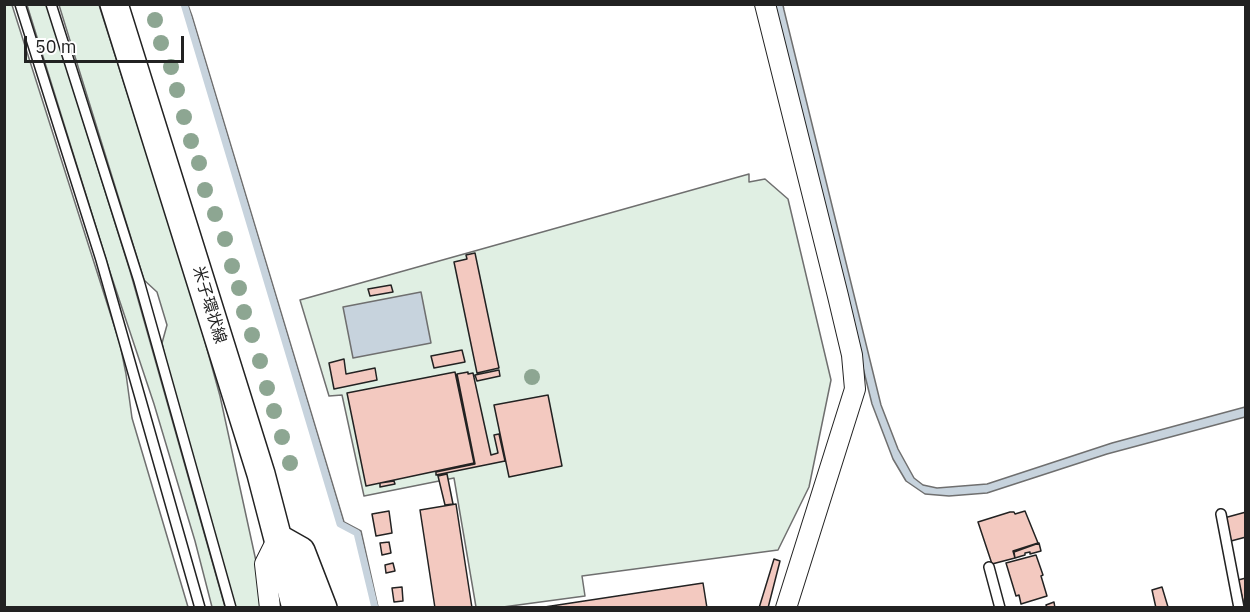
<!DOCTYPE html>
<meta charset="utf-8">
<style>
body{margin:0}
#map{position:relative;width:1250px;height:612px;overflow:hidden;background:#fff;font-family:"IBM Plex Sans",sans-serif}
canvas{display:block}
.frame{position:absolute;inset:0;border:6px solid #222;pointer-events:none}
.scale{position:absolute;left:24px;top:36px;width:160px;height:27px;box-sizing:border-box;border:3px solid #222;border-top:0;padding-left:8px;font-size:18px;line-height:21px;white-space:nowrap;color:#222;-webkit-text-stroke:4px #fff;paint-order:stroke}
</style>
<div id="map">
<canvas width="1250" height="612"></canvas>
<div class="frame"></div>
<div class="scale">50 m</div>
</div>
<script>
const ctx = document.querySelector('canvas').getContext('2d');
ctx.lineJoin = 'round';
function fill(path, color) { ctx.fillStyle = color; ctx.fill(path, 'evenodd'); }
const toPath = rows => new Path2D(rows.map(r => 'M' + r).join(''));
function trace(path, color, width, dash) { ctx.strokeStyle = color; ctx.lineWidth = width; ctx.lineCap = dash ? 'butt' : 'round'; ctx.setLineDash(dash || []); ctx.stroke(path); }
function label(font, color, halo, rows, align = 'center') {
  ctx.font = font + ' "IBM Plex Sans","Noto Sans JP",sans-serif'; ctx.lineWidth = 4.5; ctx.setLineDash([]); ctx.textBaseline = 'middle'; ctx.strokeStyle = halo; ctx.fillStyle = color; for (const [text, x, y, turn = 0] of rows) {
    ctx.save(); ctx.translate(x, y); ctx.rotate((+turn || 0) * Math.PI / 180); ctx.textAlign = isNaN(turn) ? turn : align; if (halo) ctx.strokeText(text, 0, 0); ctx.fillText(text, 0, 0); ctx.restore();
  }
}
const green = toPath([
 [4,5,12,5,120,344,126,374,132,418,188,607,5,607,4,5],
 [27,5,47,5,130,271,225,607,212,607,195,541,154,404,110,272,27,5],
 [59,5,99,5,194,302,220,396,266,607,235,607,165,357,162,343,167,325,157,292,144,280,59,5],
 [749,174,749,182,765,179,788,199,831,380,809,487,778,550,582,576,585,596,503,607,476,607,454,478,364,496,342,395,329,396,300,300,749,174]
]);
fill(green, '#e0efe3');
trace(green, '#6f6f6f', 1.5);
const water = toPath([
 [186,5,188,5,192,16,344,522,361,531,378,607,376,607,358,532,342,523,186,5],
 [773,5,783,5,784,10,881,405,898,449,914,478,923,485,937,488,987,484,1112,443,1245,407,1245,417,1107,454,987,493,949,496,925,494,906,481,893,459,872,404,773,5],
 [421,292,431,343,353,358,343,307,421,292]
]);
fill(water, '#c7d3dd');
trace(water, '#6f6f6f', 1.5);
trace(toPath([
 [184,4,340,524,357,533,375,608]
]), '#c7d3dd', 7);
const building = toPath([
 [475,253,499,368,477,373,454,262,467,259,466,255,475,253],
 [391,285,393,292,370,296,368,289,391,285],
 [462,350,465,362,434,368,431,356,462,350],
 [344,359,346,374,375,368,377,380,334,389,329,363,344,359],
 [499,370,500,376,477,381,475,375,499,370],
 [455,372,474,463,366,486,347,393,455,372],
 [468,372,468,374,473,373,491,455,498,453,494,435,499,434,505,461,436,475,436,472,475,464,457,374,468,372],
 [548,395,562,466,509,477,494,405,548,395],
 [447,474,453,504,445,505,438,476,447,474],
 [394,481,395,484,380,487,380,483,394,481],
 [456,504,472,608,435,608,420,510,456,504],
 [389,511,392,533,376,536,372,514,389,511],
 [1025,511,1038,543,1013,551,1015,558,992,564,978,522,1010,512,1014,512,1015,514,1025,511],
 [1246,512,1246,537,1231,541,1224,518,1246,512],
 [389,542,391,553,382,555,380,543,389,542],
 [1039,543,1041,551,1030,554,1030,552,1025,553,1025,555,1015,558,1014,552,1039,543],
 [1036,555,1043,575,1041,576,1047,596,1021,604,1019,595,1016,596,1006,563,1036,555],
 [774,559,780,561,768,608,759,608,774,559],
 [393,563,395,571,386,573,385,565,393,563],
 [1246,578,1246,605,1244,605,1238,580,1246,578],
 [703,583,707,608,538,608,703,583],
 [402,587,403,601,394,602,392,588,402,587],
 [1162,587,1168,607,1156,608,1152,590,1162,587],
 [1054,602,1055,608,1047,608,1046,605,1054,602]
]);
fill(building, '#f3c9c0');
trace(building, '#222', 1.5);
const lane = toPath([
 [20,4,101,260,200,608],
 [51,4,139,281,231,608],
 [1221,514,1239,608],
 [989,567,1000,608]
]);
const street = toPath([
 [765,4,838,296,852,355,855,389,786,608],
 [270,608,265,564,278,538]
]);
const secondary = toPath([
 [114,4,261,474,296,608],
 [278,538,301,551,323,608]
]);
trace(lane, '#222', 12);
trace(street, '#222', 22);
trace(secondary, '#222', 30);
trace(lane, '#fff', 9);
trace(street, '#fff', 20);
trace(secondary, '#fff', 27);
ctx.fillStyle = '#8da692';
for (const [x, y] of [
 [155,20],
 [161,43],
 [171,67],
 [177,90],
 [184,117],
 [191,141],
 [199,163],
 [205,190],
 [215,214],
 [225,239],
 [232,266],
 [239,288],
 [244,312],
 [252,335],
 [260,361],
 [532,377],
 [267,388],
 [274,411],
 [282,437],
 [290,463]
]) { ctx.beginPath(); ctx.arc(x, y, 8, 0, 2 * Math.PI); ctx.fill(); }
label('16px', '#222', '#fff', [
 ["米子環状線",209,305,73]
]);
</script>
